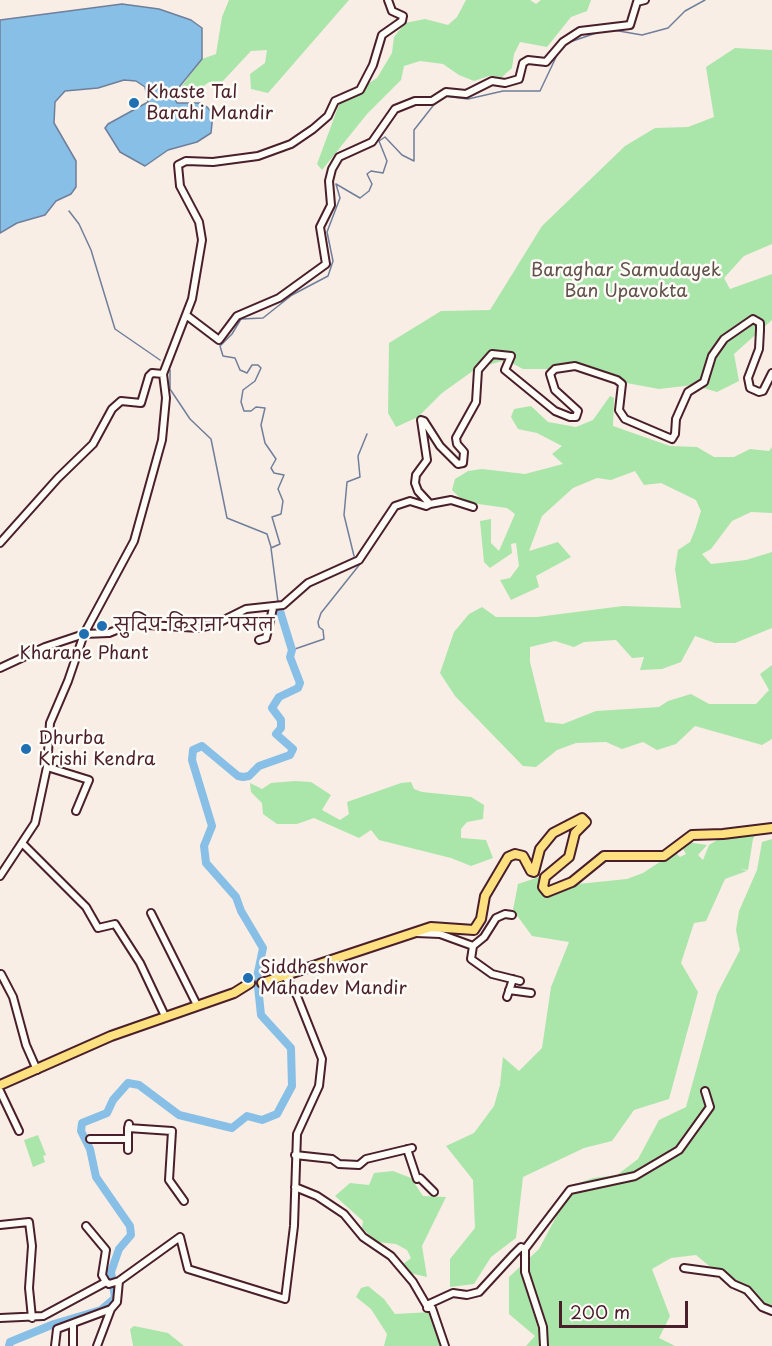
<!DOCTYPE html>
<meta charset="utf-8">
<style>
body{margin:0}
#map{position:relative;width:772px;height:1346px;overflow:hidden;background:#f9eee5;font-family:"Playpen Sans",sans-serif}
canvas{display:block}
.scale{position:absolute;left:559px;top:1301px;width:129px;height:27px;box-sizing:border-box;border:3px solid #4a1f2b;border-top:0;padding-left:8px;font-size:18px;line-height:21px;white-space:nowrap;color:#4a1f2b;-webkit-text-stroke:4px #fdfcf7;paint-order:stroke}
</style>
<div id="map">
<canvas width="772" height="1346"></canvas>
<div class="scale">200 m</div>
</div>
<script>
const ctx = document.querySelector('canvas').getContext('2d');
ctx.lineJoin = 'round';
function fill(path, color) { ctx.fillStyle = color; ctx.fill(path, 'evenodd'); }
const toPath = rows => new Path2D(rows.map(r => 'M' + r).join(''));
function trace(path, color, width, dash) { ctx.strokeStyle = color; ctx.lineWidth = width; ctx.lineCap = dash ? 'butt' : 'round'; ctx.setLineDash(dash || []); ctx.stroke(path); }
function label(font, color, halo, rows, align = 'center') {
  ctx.font = font + ' "Playpen Sans","Playpen Sans Deva",sans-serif'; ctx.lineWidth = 5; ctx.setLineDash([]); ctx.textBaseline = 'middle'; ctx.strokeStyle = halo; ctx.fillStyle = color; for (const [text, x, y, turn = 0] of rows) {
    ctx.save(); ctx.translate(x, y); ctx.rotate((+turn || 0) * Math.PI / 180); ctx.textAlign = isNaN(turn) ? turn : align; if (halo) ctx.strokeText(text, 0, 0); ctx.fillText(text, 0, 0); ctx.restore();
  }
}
fill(toPath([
 [229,0,349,0,268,93,251,89,250,74,265,63,267,50,251,51,222,82,209,82,186,99,176,94,202,59,216,54,222,17],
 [466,0,530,0,536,4,541,0,591,0,587,11,571,17,547,47,520,42,514,54,512,68,502,77,489,76,474,81,459,75,443,64,420,61,404,66,401,80,367,114,322,170,317,164,340,102,377,78,392,53,394,37,405,23,425,19,448,25,457,17],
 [735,48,772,50,772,244,744,256,724,278,730,289,772,274,772,320,734,354,739,381,717,392,693,385,659,389,621,382,578,369,523,369,506,360,477,368,442,393,418,417,396,427,388,413,389,343,441,311,490,310,542,226,625,146,655,128,688,127,714,117,706,67],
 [610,396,614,398,613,426,670,446,697,447,714,457,734,457,750,449,769,451,772,447,772,513,751,512,732,521,711,549,702,554,711,564,746,560,772,552,772,628,735,643,715,643,695,636,681,662,662,669,640,670,644,657,632,658,616,640,584,642,574,647,555,641,530,647,530,662,545,722,563,724,596,711,659,707,668,701,691,694,709,704,756,704,769,690,760,674,772,665,772,739,762,745,695,726,676,744,657,750,643,742,622,749,606,742,576,743,557,750,536,767,523,766,455,696,440,673,454,632,469,614,482,607,496,617,537,617,623,606,681,608,675,569,678,550,690,542,695,530,701,511,696,500,661,483,644,485,635,471,611,480,597,478,573,488,542,516,529,551,558,542,571,557,536,576,539,587,511,600,500,580,510,578,519,566,516,543,511,544,512,553,490,568,484,562,480,521,491,519,491,543,499,551,515,514,507,508,464,502,452,490,455,479,468,471,482,469,525,474,563,464,552,454,562,446,537,433,518,429,511,417,514,409,531,406,548,422,576,427,593,420],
 [295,781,311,782,331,795,322,810,340,820,349,814,347,802,401,783,411,782,414,789,422,792,471,797,484,805,483,819,467,822,461,829,461,838,486,840,493,858,471,866,451,858,379,840,371,830,359,838,314,818,297,824,277,824,263,814,262,803,251,792,250,783,262,789,271,783],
 [757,832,753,839,748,870,740,869,747,871,725,879,706,921,694,923,681,963,698,992,669,1099,634,1110,612,1141,584,1148,523,1177,516,1238,491,1257,474,1284,450,1287,450,1259,475,1228,473,1180,446,1146,474,1133,494,1106,500,1085,503,1057,519,1071,542,1048,551,987,569,942,532,936,513,910,518,884,539,877,542,896,578,884,627,879,643,873,675,852,680,857,686,854,681,845,686,842,707,845,698,855,703,860,709,845,724,836],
 [772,839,772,1308,744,1295,696,1255,671,1258,652,1269,670,1316,659,1338,675,1346,526,1346,535,1336,509,1314,509,1277,539,1249,573,1185,593,1178,617,1175,638,1159,659,1120,686,1107,717,994,740,950,736,930,739,911,757,870,762,842],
 [38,1135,46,1155,43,1156,45,1162,33,1167,24,1140],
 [393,1171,411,1178,423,1196,446,1197,422,1246,427,1277,410,1273,402,1265,411,1258,407,1250,396,1244,377,1242,362,1228,363,1221,335,1196,350,1183,369,1185,374,1173],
 [368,1286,384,1299,395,1314,431,1312,441,1346,384,1346,387,1334,371,1309,356,1297,361,1288],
 [134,1326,168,1333,184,1346,133,1346,130,1329]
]), '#aae5aa');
const water = toPath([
 [122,4,159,9,191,20,202,28,202,59,180,86,175,99,177,103,201,103,207,107,213,114,211,133,197,142,168,150,145,166,120,152,105,128,108,124,148,102,145,87,136,81,124,80,98,88,65,91,55,102,54,123,76,161,76,187,71,194,56,201,45,215,17,223,0,233,0,20,122,4]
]);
fill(water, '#87bfe6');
trace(water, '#6f7f9b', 1.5);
trace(toPath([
 [613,30,642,35,668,28,685,11,705,0],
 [567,43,599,32],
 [444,96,468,99,503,91,540,91,558,53],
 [69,211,79,224,91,250,115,329,160,360],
 [170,370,170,389,190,419,211,439,227,518,267,534,271,547],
 [354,556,344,515,347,482,360,477,358,456,367,434],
 [278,602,271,548,280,544,272,517,281,514,283,501,278,489,284,475,274,473,271,468,276,459,265,443,261,425,265,408,256,407,251,411,244,411,241,402,243,390,255,381,261,368,258,365,252,365,247,373,240,370,235,358,223,356,220,346,232,334,241,319,263,318,292,295,328,276,333,261,327,232,340,198,336,184,360,198,369,191,372,184,367,174,371,171,383,173,387,161,379,141,385,137,402,155,414,161,414,130,436,102],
 [292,650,324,639,323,630,319,627,318,622,321,613,360,564]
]), '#6f7f9b', 1.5);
trace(toPath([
 [9,1346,10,1342,54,1324,101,1310,115,1298,111,1272,119,1249,131,1235,130,1226,96,1177,90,1149,81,1131,82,1123,107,1113,113,1100,128,1083,139,1085,179,1115,232,1128,247,1116,262,1120,277,1114,292,1086,291,1048,261,1015,257,977,263,948,241,911,236,897,206,863,204,846,212,826,192,760,193,750,202,746,238,776,243,777,249,776,259,766,290,755,293,749,276,734,281,728,281,720,272,708,279,697,298,688,300,683,290,657,292,650,280,611]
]), '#87bfe6', 8);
const minor = toPath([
 [186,315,219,340,237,316,279,298,326,264,320,227,331,205,329,181,332,169,339,157,372,142,395,109,415,101,432,101,446,92,466,94,492,81,505,83,519,79,523,63,528,60,546,62,563,42,580,31,630,25,637,2,645,0],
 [430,504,451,500,473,507],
 [0,543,58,478,93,444,112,409,121,401,141,403,149,376,152,373,163,374],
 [259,640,266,638,273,608],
 [0,668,45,647,84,634,109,633,131,624,200,628,218,623,246,609,283,605,308,583,359,560,395,506,410,501,426,506,430,504,418,491,415,483,416,475,427,460,421,420,424,421,440,446,458,464,463,463,464,452,457,444,456,438,476,402,478,370,492,354,511,356,505,370,555,411,570,417,576,417,578,411,555,390,550,374,555,369,575,366,617,380,622,384,619,410,625,419,672,439,675,434,676,419,688,392,704,382,712,356,724,339,753,319,760,323,760,330,759,349,748,378,750,388,759,392,763,391,772,373],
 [47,767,89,780,76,811],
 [23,844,86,907,98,928,115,924,140,963,165,1016],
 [0,876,35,823,47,767,50,723,68,681,84,634,134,541,162,440,166,398,163,374,192,299,202,240,199,222,180,186,178,165,186,161,213,162,258,156,291,144,313,129,328,116,335,101,360,90,373,65,382,35,402,21,403,16,392,11,388,0],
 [151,913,197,1005],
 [416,933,440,934,473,946,471,959,492,974,520,981],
 [473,946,484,937,496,918,505,914,512,915],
 [1,974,13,997,26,1045,37,1070],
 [509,990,531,993],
 [507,997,513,979],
 [0,1091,19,1131],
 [129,1124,128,1128,172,1131,169,1180,184,1201],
 [90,1139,128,1139],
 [407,1149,417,1179,420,1178,434,1192],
 [128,1150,128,1128],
 [295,1155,332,1159,339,1164,359,1165,366,1159,412,1148],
 [295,1187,317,1196,344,1214,363,1237,391,1256,413,1282,427,1306],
 [0,1225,29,1222,32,1246,29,1288,32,1318],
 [86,1226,106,1250,102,1275,106,1282],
 [684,1268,721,1273,733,1284,747,1290,762,1307,772,1311],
 [0,1318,43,1316,106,1282,109,1284,119,1281,180,1237,188,1269,285,1299,294,1226,297,1134,319,1086,322,1059,297,996,285,976],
 [55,1346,57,1329,111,1309],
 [73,1346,73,1325],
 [97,1346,111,1309,117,1302,119,1281],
 [445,1346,432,1308,427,1308,429,1304,453,1293,467,1295,479,1292,514,1254,521,1247,525,1249],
 [544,1346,543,1327,525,1272,525,1249,570,1190,635,1176,679,1150,710,1107,705,1091]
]);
const major = toPath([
 [262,983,431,927,474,930,481,919,485,896,508,857,515,854,523,856,531,871,534,872,540,849,553,833,582,818,586,822,575,833,569,857,545,877,543,887,547,892,572,882,604,856,664,856,692,835,723,834,772,828],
 [0,1085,111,1036,234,993,250,983]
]);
trace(minor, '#4a1f2b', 10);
trace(major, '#4a1f2b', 12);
trace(minor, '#fdfcf7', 6);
trace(major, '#fde080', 8);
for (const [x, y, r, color] of [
 [134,103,6,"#1f6fb2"],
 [102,626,6,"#1f6fb2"],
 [84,634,6,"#1f6fb2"],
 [26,749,6,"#1f6fb2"],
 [248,978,6,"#1f6fb2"]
]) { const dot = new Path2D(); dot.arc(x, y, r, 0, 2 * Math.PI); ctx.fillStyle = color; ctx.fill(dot); trace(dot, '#fdfcf7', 2); }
label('18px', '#4a1f2b', '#fdfcf7', [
 ["Khaste Tal",146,93],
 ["Barahi Mandir",146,114],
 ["सुदिप किराना पसल",114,626],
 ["Kharane Phant",84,654,"center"],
 ["Dhurba",38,739],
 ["Krishi Kendra",38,760],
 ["Siddheshwor",260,968],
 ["Mahadev Mandir",260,989]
], 'left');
label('18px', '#62504b', '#fdfcf7', [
 ["Baraghar Samudayek",626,271],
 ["Ban Upavokta",626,292]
]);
</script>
